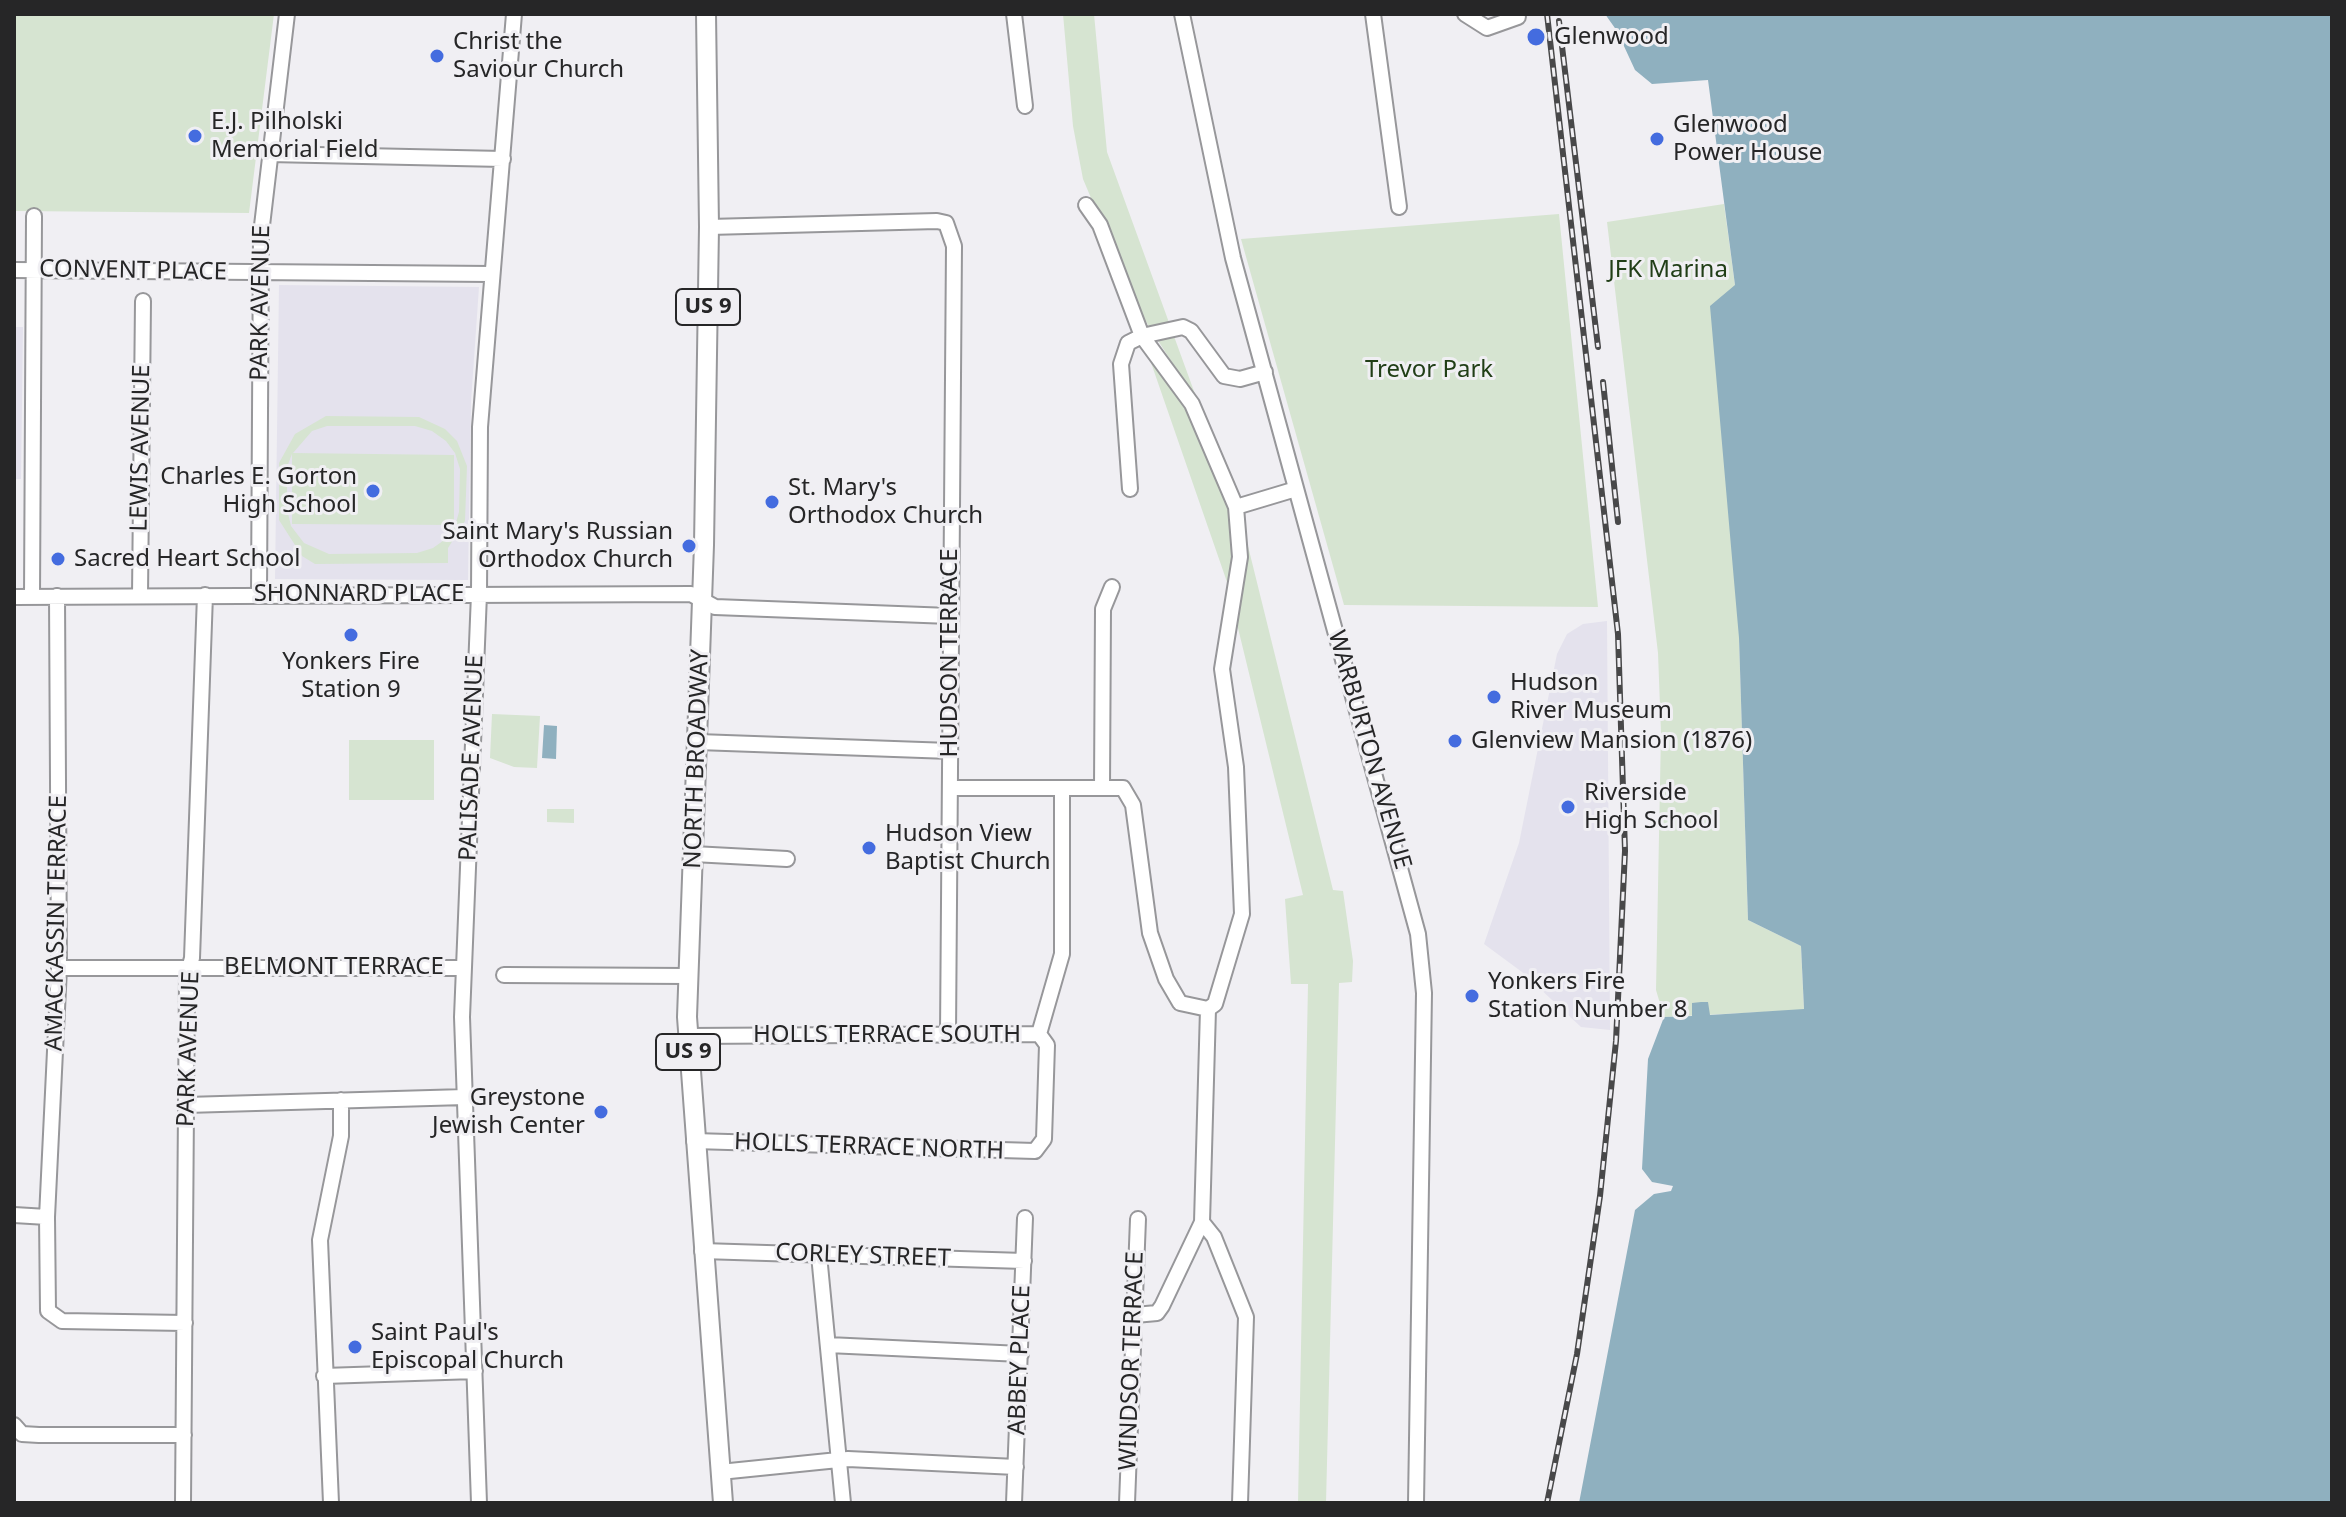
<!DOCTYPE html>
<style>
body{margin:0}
#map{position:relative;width:2346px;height:1517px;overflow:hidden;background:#f0eff3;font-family:"Noto Sans",sans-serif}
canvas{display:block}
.frame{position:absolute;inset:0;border:16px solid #262627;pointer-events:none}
</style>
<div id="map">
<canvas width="2346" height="1517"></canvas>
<div class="frame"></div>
</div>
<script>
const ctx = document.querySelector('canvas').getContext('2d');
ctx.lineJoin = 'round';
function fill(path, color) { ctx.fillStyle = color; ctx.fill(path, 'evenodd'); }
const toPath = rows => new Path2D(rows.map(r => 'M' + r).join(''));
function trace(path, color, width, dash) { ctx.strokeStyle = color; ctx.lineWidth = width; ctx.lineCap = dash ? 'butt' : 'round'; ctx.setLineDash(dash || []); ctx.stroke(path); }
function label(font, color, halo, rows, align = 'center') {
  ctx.font = font + ' "Noto Sans",sans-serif'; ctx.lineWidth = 6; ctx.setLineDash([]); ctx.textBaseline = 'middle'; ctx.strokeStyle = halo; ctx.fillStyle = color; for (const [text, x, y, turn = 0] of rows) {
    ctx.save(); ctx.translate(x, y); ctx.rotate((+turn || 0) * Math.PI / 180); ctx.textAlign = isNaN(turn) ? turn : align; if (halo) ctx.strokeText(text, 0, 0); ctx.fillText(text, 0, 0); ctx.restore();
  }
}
fill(toPath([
 [279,285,479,287,471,402,468,580,275,579],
 [14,327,23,327,21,479,14,479],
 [1607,621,1610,1030,1581,1027,1522,972,1484,944,1519,843,1557,654,1567,634,1583,624]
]), '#e4e2ed');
fill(toPath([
 [14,14,274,14,249,213,14,211],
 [1063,14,1094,14,1107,152,1199,405,1138,309,1083,179,1073,126],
 [1724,204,1735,285,1739,638,1748,920,1801,946,1804,1010,1664,1017,1656,990,1661,733,1658,653,1607,222],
 [1559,214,1598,607,1344,605,1241,239],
 [1148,354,1186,406,1229,505,1235,557,1227,582],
 [326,416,419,417,445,429,457,441,467,466,465,521,448,548,448,563,315,564,302,556,279,520,279,463,295,434],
 [327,426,415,426,432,431,446,441,455,453,460,469,459,512,455,526,447,538,433,548,417,553,329,554,304,543,291,526,287,509,287,467,292,454,292,524,454,525,454,455,293,453,312,431],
 [1246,538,1333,890,1343,891,1353,961,1352,982,1339,983,1326,1503,1298,1503,1308,984,1291,984,1285,899,1303,895,1237,624],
 [492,714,540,716,537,768,514,767,490,758],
 [349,740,434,740,434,800,349,800],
 [547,809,574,809,574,823,547,822]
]), '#d6e4d1');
fill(toPath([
 [1605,14,2332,14,2332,1503,1579,1503,1635,1210,1654,1194,1671,1191,1673,1186,1652,1182,1642,1169,1648,1059,1664,1017,1692,1016,1692,1003,1701,1002,1708,1002,1710,1015,1804,1009,1801,946,1748,920,1739,638,1710,306,1735,285,1708,80,1652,84,1635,70,1617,31],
 [544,725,557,726,556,759,542,758]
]), '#8fb0bf');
const minor = toPath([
 [1014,14,1025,106],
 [1182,14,1233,258,1418,934,1424,993,1416,1503],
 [1373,14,1399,207],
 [1465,14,1487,28,1518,17],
 [269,154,503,159],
 [709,227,937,221,946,223,954,246,948,1034],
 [14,270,491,274],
 [1130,489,1121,364,1128,343,1142,336,1183,327,1191,331,1224,376,1240,379,1265,372],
 [1236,507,1296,489],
 [259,594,261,234,287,14],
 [140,595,143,301],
 [57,596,59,968,47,1217,48,1311,62,1321,185,1323],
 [14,597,691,594,715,607,950,616],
 [32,597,34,216],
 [698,742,950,751],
 [950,788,1123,788,1133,805,1150,933,1166,979,1180,1003,1208,1009,1215,1004,1242,914,1236,767,1222,669,1240,557,1236,507,1192,404,1142,336,1100,225,1086,205],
 [1102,788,1103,609,1112,587],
 [693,854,787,859],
 [59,968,464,968],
 [504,975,688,976],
 [1039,1034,1062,954,1062,789],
 [687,1036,1039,1034],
 [186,1105,465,1097],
 [694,1141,1035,1151,1044,1139,1047,1045,1039,1034],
 [14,1215,47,1217],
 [1202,1222,1214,1237,1246,1317,1240,1503],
 [702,1251,1024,1261],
 [819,1255,843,1503],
 [1135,1315,1157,1313,1162,1306,1202,1222,1208,1009],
 [828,1345,1021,1354],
 [324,1376,475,1371],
 [14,1425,22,1434,39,1435,184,1435],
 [720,1472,848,1459,1016,1467],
 [183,1503,187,976,192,958,205,595],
 [331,1503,320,1240,341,1136,341,1100],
 [479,1503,462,1017,479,594,480,427,514,14],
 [1014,1503,1025,1218],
 [1127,1503,1138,1219]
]);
const major = toPath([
 [706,14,709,227,704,545,687,1017,723,1503]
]);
trace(minor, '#97979a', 18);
trace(major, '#97979a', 22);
trace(minor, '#fff', 14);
trace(major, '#fff', 18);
const rail = toPath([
 [1547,14,1618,634,1625,851,1616,1041,1600,1196,1577,1354,1547,1503],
 [1559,21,1598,347],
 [1603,382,1618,522]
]);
trace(rail, '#484849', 6);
trace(rail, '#f0eff3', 3, [9]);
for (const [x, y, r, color] of [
 [1536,37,10,"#446cdf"],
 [437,56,8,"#446cdf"],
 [195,136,8,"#446cdf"],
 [1657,139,8,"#446cdf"],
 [373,491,8,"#446cdf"],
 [772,502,8,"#446cdf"],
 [689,546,8,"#446cdf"],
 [58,559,8,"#446cdf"],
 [351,635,8,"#446cdf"],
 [1494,697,8,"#446cdf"],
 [1455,741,8,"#446cdf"],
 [1568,807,8,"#446cdf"],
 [869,848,8,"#446cdf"],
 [1472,996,8,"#446cdf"],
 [601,1112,8,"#446cdf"],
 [355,1347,8,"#446cdf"]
]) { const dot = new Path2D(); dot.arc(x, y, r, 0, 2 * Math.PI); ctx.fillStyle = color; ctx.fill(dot); trace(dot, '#f0eff3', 3); }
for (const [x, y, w] of [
 [708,307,64],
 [688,1052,64]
]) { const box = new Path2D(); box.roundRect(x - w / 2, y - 18, w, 36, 6); ctx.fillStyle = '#f0eff3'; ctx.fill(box); trace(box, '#262627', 2); }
label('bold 22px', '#262627', null, [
 ["US 9",708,307],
 ["US 9",688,1052]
]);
label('24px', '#262627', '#f0eff3', [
 ["Glenwood",1554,37],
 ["Christ the",453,42],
 ["Saviour Church",453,70],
 ["E.J. Pilholski",211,122],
 ["Memorial Field",211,150],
 ["Glenwood",1673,125],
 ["Power House",1673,153],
 ["Charles E. Gorton",357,477,"right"],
 ["High School",357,505,"right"],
 ["St. Mary's",788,488],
 ["Orthodox Church",788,516],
 ["Saint Mary's Russian",673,532,"right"],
 ["Orthodox Church",673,560,"right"],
 ["Sacred Heart School",74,559],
 ["Yonkers Fire",351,662,"center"],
 ["Station 9",351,690,"center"],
 ["Hudson",1510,683],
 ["River Museum",1510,711],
 ["Glenview Mansion (1876)",1471,741],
 ["Riverside",1584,793],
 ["High School",1584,821],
 ["Hudson View",885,834],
 ["Baptist Church",885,862],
 ["Yonkers Fire",1488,982],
 ["Station Number 8",1488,1010],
 ["Greystone",585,1098,"right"],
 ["Jewish Center",585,1126,"right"],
 ["Saint Paul's",371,1333],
 ["Episcopal Church",371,1361]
], 'left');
label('24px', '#213e17', '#f0eff3', [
 ["JFK Marina",1668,270],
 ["Trevor Park",1429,370]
]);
label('24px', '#262627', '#f0eff3', [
 ["CONVENT PLACE",133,271,1],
 ["PARK AVENUE",261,303,-89],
 ["LEWIS AVENUE",141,448,-89],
 ["SHONNARD PLACE",359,594],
 ["HUDSON TERRACE",950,653,-90],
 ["WARBURTON AVENUE",1369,750,74],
 ["PALISADE AVENUE",472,758,-88],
 ["NORTH BROADWAY",697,759,-88],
 ["AMACKASSIN TERRACE",57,923,-89],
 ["BELMONT TERRACE",334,967],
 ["HOLLS TERRACE SOUTH",887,1035],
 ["PARK AVENUE",189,1049,-88],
 ["HOLLS TERRACE NORTH",869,1147,2],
 ["CORLEY STREET",863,1256,2],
 ["ABBEY PLACE",1020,1360,-88],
 ["WINDSOR TERRACE",1132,1361,-88]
]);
</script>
